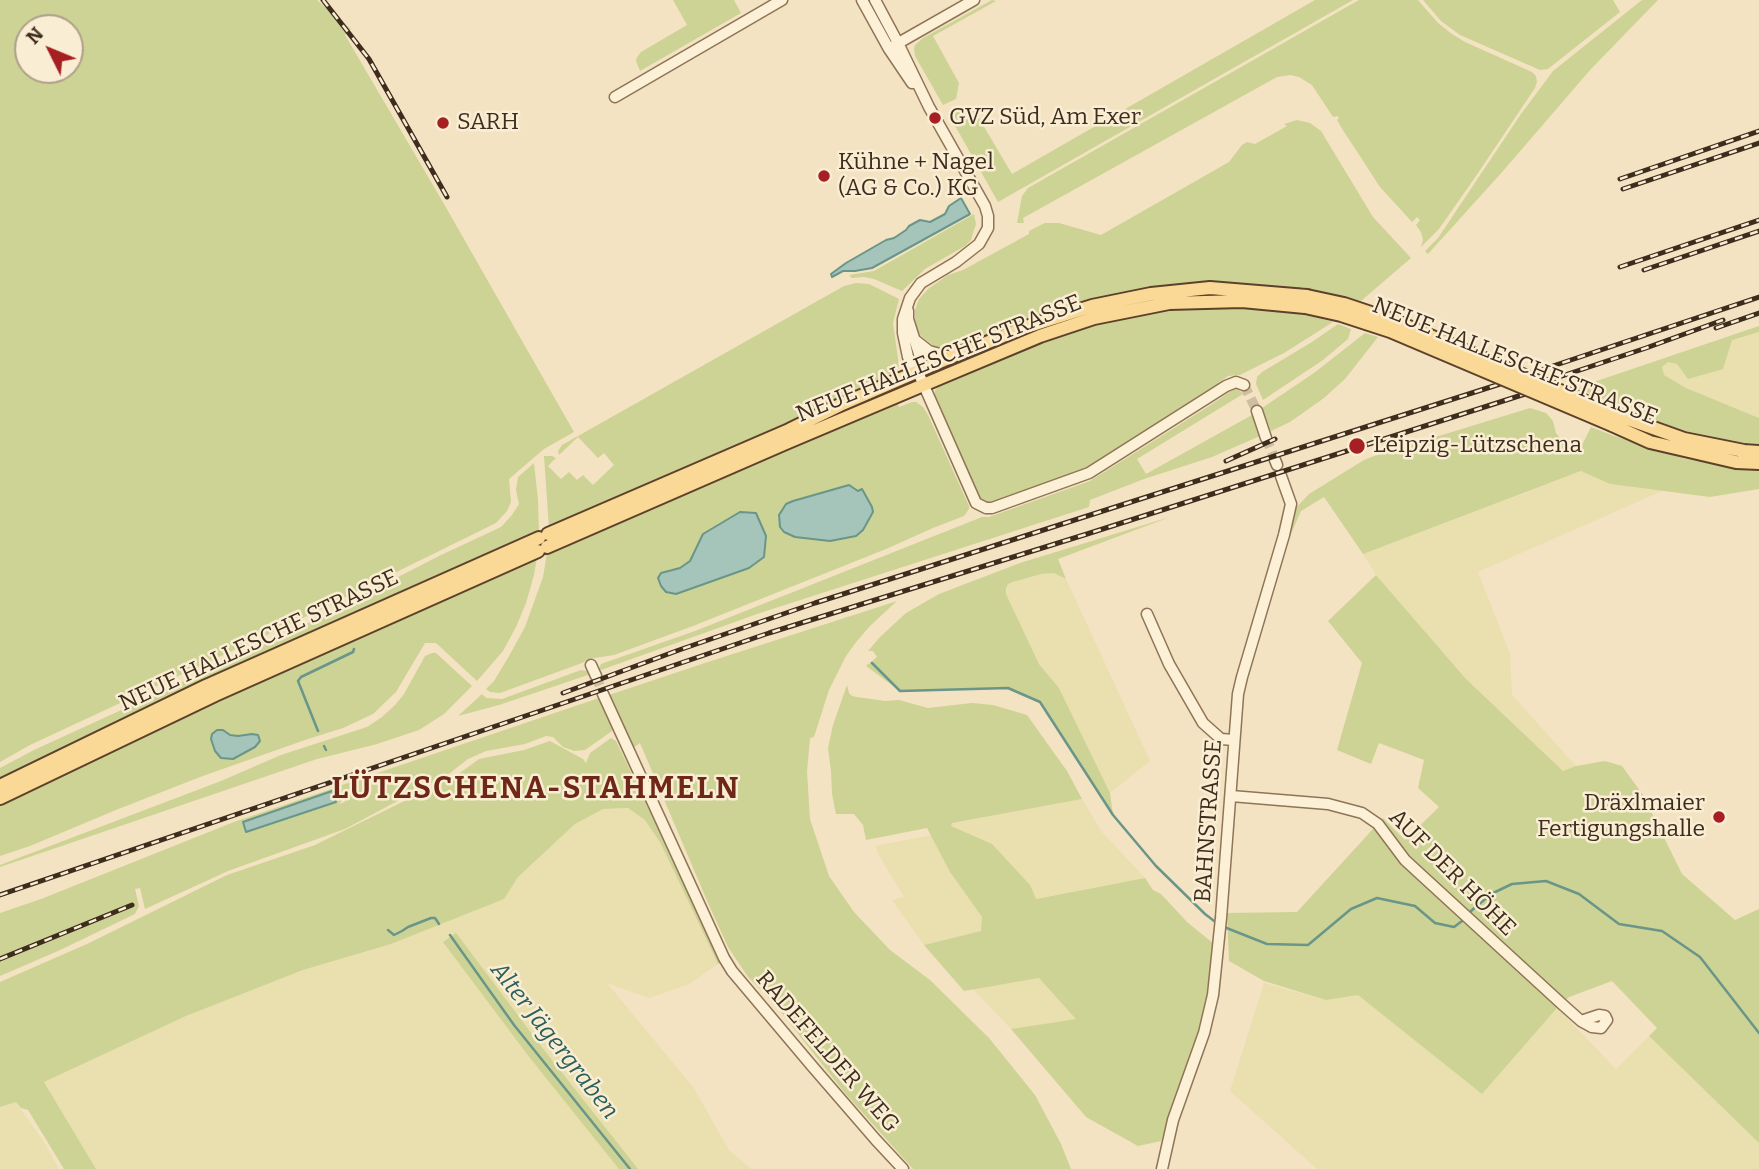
<!DOCTYPE html>
<meta charset="utf-8">
<style>
body{margin:0}
#map{position:relative;width:1759px;height:1169px;overflow:hidden;background:#f3e3c2;font-family:Bitter,serif}
canvas{display:block}
.north{position:absolute;left:14px;top:14px;width:70px;height:70px;box-sizing:border-box;background:#f9edd3;border:2px solid #aea08a;border-radius:50%;rotate:313deg;font-size:19px;font-weight:700;line-height:28px;text-align:center;color:#3e2c1d}
.north::after{content:'';display:block;margin:auto;width:24px;height:32px;background:#a61f23;clip-path:polygon(50% 0,100% 100%,50% 72%,0 100%)}
</style>
<div id="map">
<canvas width="1759" height="1169"></canvas>
<div class="north">N</div>
</div>
<script>
const ctx = document.querySelector('canvas').getContext('2d');
ctx.lineJoin = 'round';
function fill(path, color) { ctx.fillStyle = color; ctx.fill(path, 'evenodd'); }
const toPath = rows => new Path2D(rows.map(r => 'M' + r).join(''));
function trace(path, color, width, dash) { ctx.strokeStyle = color; ctx.lineWidth = width; ctx.lineCap = dash ? 'butt' : 'round'; ctx.setLineDash(dash || []); ctx.stroke(path); }
function label(font, color, halo, rows, align = 'center') {
  ctx.font = font + ' Bitter,serif'; ctx.lineWidth = 5; ctx.setLineDash([]); ctx.textBaseline = 'middle'; ctx.strokeStyle = halo; ctx.fillStyle = color; for (const [text, x, y, turn = 0] of rows) {
    ctx.save(); ctx.translate(x, y); ctx.rotate((+turn || 0) * Math.PI / 180); ctx.textAlign = isNaN(turn) ? turn : align; if (halo) ctx.strokeText(text, 0, 0); ctx.fillText(text, 0, 0); ctx.restore();
  }
}
fill(toPath([
 [1759,332,1759,418,1686,388,1663,375,1662,366,1668,362,1677,364,1732,340],
 [1582,471,1610,484,1662,491,1478,572,1510,654,1512,695,1576,766,1563,772,1466,679,1376,575,1363,554],
 [1054,573,1066,579,1150,761,1110,793,1059,688,1039,664,1006,594,1008,584,1013,582,1041,574],
 [1082,799,1102,832,1145,878,1035,899,951,826,952,823],
 [628,808,645,820,661,844,718,964,689,984,649,998,607,983,693,1087,729,1150,751,1169,96,1169,44,1082,186,1016,303,970,391,944,503,899,518,877,575,824,603,809],
 [932,835,950,872,982,917,982,931,924,945,892,900,904,897,880,857,875,846],
 [1039,978,1077,1019,1011,1029,973,989],
 [1264,983,1326,1000,1358,994,1482,1094,1557,1008,1616,1069,1649,1036,1759,1143,1759,1169,1317,1169,1230,1091],
 [16,1102,46,1145,59,1169,0,1169,0,1107]
]), '#eadfae');
fill(toPath([
 [0,0,317,0,351,29,345,35,444,204,574,432,544,449,509,479,511,502,507,511,496,523,307,616,30,745,0,762],
 [28,28,70,28,70,70,28,70],
 [673,0,734,0,741,13,640,71,636,61,637,57,641,52,687,25],
 [992,0,996,1,933,36,959,83,956,99,943,105,915,56,914,49,915,45,923,38],
 [1315,0,1353,0,998,202,949,115,961,107,969,106,973,108,1012,174],
 [1359,0,1418,0,1438,23,1452,34,1465,42,1532,72,1536,76,1537,82,1535,88,1476,176,1439,229,1421,247,1423,240,1421,232,1416,225,1420,220,1417,217,1412,222,1380,187,1341,127,1337,120,1339,118,1338,116,1333,117,1312,85,1299,77,1290,75,1277,77,1023,218,1024,223,1017,223,1022,196,1028,188],
 [1423,0,1613,0,1620,12,1548,69,1540,70,1460,35,1441,21],
 [1642,0,1658,0,1591,69,1503,171,1428,254,1425,251,1438,238,1521,114,1553,71],
 [1297,120,1310,123,1321,131,1373,217,1411,258,1361,301,1302,287,1301,289,1238,283,1181,285,1131,292,1079,304,976,340,943,348,935,347,920,335,915,323,915,310,919,299,928,289,948,275,963,270,1029,234,1029,231,1045,223,1059,223,1101,235,1229,162,1242,145,1247,142,1255,144,1287,126,1284,124],
 [974,214,976,224,971,240,965,246,925,269,902,291,874,279,864,277,852,278,849,275,874,271],
 [856,283,869,284,899,299,893,323,899,366,894,372,881,378,882,383,549,529,544,456,552,456,556,458,548,466,561,479,569,472,577,480,583,475,593,485,614,465,604,453,598,458,578,437,559,455,558,451,562,445,844,286],
 [1217,304,1264,307,1315,317,1333,322,1284,353,1240,375,1228,376,1218,383,1219,386,1088,468,993,504,980,500,976,494,935,398,935,390,941,384,1080,326,1154,309],
 [1338,324,1351,329,1348,339,1323,360,1263,400,1256,384,1257,377,1262,372,1312,342],
 [1759,326,1759,332,1732,340,1723,369,1688,379,1677,364,1668,362,1662,367,1664,375,1686,388,1759,418,1759,444,1734,442,1676,430,1579,389,1582,386],
 [1365,333,1378,337,1345,379,1324,398,1290,422,1271,431,1262,408,1314,373],
 [1234,389,1238,389,1243,394,1137,459,1146,474,1252,415,1260,436,1212,457,1144,479,1090,500,1089,507,760,613,601,670,599,669,601,664,695,631,982,517,989,517,1090,481,1209,406],
 [897,402,899,407,912,402,916,402,923,407,928,415,969,506,969,509,964,516,933,528,886,549,693,626,614,655,588,659,582,663,500,693,490,692,486,689,494,681,509,656,525,627,543,577,547,553],
 [1530,408,1546,413,1553,421,1556,433,1568,448,1581,447,1591,427,1614,436,1685,459,1759,471,1759,489,1710,497,1610,484,1581,471,1363,554,1324,497,1301,511,1287,543,1296,508,1309,494,1364,460,1374,456],
 [534,463,538,500,539,533,251,660,83,739,0,781,0,768,34,750,283,636,439,556,501,527,512,515,519,504,516,490,518,477],
 [1170,517,1058,559,1066,579,1054,573,1041,574,1013,582,1008,584,1006,589,1006,594,1039,664,1059,688,1110,793,1113,815,1040,702,1008,688,900,691,866,666,877,657,873,651,868,651,880,637,906,613,939,594,1020,563],
 [537,557,534,575,526,603,516,627,503,651,477,681,436,643,425,643,396,692,373,714,343,728,305,740,200,777,116,810,30,846,0,856,0,803,251,684],
 [1376,575,1466,679,1563,771,1576,766,1605,761,1622,766,1643,795,1682,874,1735,920,1759,909,1759,1143,1649,1036,1657,1028,1612,981,1569,997,1557,1008,1482,1094,1358,995,1326,1000,1264,981,1229,961,1227,913,1297,912,1383,818,1405,840,1439,807,1418,788,1424,760,1379,743,1371,764,1337,750,1362,663,1328,621],
 [897,601,870,626,857,641,846,656,829,690,814,737,810,738,807,772,810,819,829,876,854,912,890,950,930,980,989,1038,1035,1095,1061,1144,1071,1169,913,1169,844,1092,773,1002,748,977,728,947,708,903,640,743,633,748,609,698,609,695,702,664],
 [432,653,436,653,472,686,444,714,419,730,377,744,317,759,0,867,0,865,221,781,281,755,367,727,382,717,395,705,404,694,425,656],
 [581,670,587,671,588,675,499,705,458,716,482,694,486,698,502,699],
 [847,685,849,693,852,696,857,697,885,701,899,700,928,708,972,703,993,705,1027,715,1067,771,1082,799,952,823,951,826,992,844,1030,885,1036,899,1145,878,1153,890,1161,894,1187,922,1214,944,1208,992,1196,1040,1161,1141,1138,1146,1086,1117,1011,1029,1076,1019,1039,978,964,991,924,945,981,931,982,917,950,872,927,828,866,840,863,825,854,814,836,814,832,794,831,771,828,748,833,725],
 [599,698,607,710,614,727,612,731,585,750,574,751,563,747,553,737,546,736,525,744,486,751,468,759,450,773,345,829,228,871,145,909,140,888,135,889,139,906,135,914,58,951,0,976,0,913,41,899,234,822,337,787,342,801,338,804,345,802,339,786],
 [611,738,616,741,722,961,718,964,661,844,645,820,628,808,603,809,575,824,518,877,504,899,391,944,303,970,186,1016,44,1082,96,1169,64,1169,28,1110,21,1108,16,1102,0,1107,0,982,87,944,227,875,315,845,457,775,479,759,524,750,550,741,583,759,586,763,590,753],
 [456,933,544,1050,638,1169,619,1169,530,1058,443,942]
]), '#cdd394');
const water = toPath([
 [961,198,970,214,872,268,855,271,843,271,832,277,831,274,846,263,886,240,894,238,906,230,909,226,920,220,930,222,945,214,949,206,961,198],
 [849,485,858,491,862,489,872,507,873,512,863,530,856,536,830,541,795,537,784,532,780,527,779,515,786,504,793,501,849,485],
 [740,512,756,513,766,536,764,557,749,568,676,594,666,592,661,586,658,578,661,573,680,568,690,561,703,534,740,512],
 [217,730,223,730,230,735,238,736,252,734,258,735,260,741,255,747,233,759,221,758,215,751,211,739,212,734,217,730],
 [332,791,336,802,246,832,243,822,332,791]
]);
fill(water, '#a5c5bb');
trace(water, '#6a9589', 2);
trace(toPath([
 [872,663,900,691,1008,688,1040,702,1113,815,1156,866,1205,914,1218,924],
 [318,731,298,681,301,677,353,652,354,649],
 [324,746,326,750],
 [1471,911,1491,894,1512,884,1546,881,1579,894,1619,924,1662,931,1700,957,1759,1033],
 [1224,927,1267,944,1308,945,1351,909,1377,898,1415,906,1435,923,1454,927,1462,921],
 [388,930,394,935,402,931,408,927,431,918,435,918,439,924],
 [450,935,514,1025,630,1169]
]), '#6a9589', 2.5);
trace(toPath([
 [1244,385,1257,411],
 [1266,438,1275,460],
 [596,676,603,694]
]), '#cfbea1', 10, [10, 5]);
const minor = toPath([
 [862,0,889,49,912,83],
 [875,0,898,43,929,107,985,206,988,216,988,228,979,244,956,262,921,283,910,298,903,319,903,333,908,357,918,372,976,503,986,508,992,508,1089,473,1226,386,1236,382,1244,385],
 [895,45,974,0],
 [615,97,782,0],
 [908,311,908,319,920,357,918,372],
 [915,340,929,351,951,357],
 [1257,411,1266,438],
 [1275,460,1277,465],
 [1147,614,1169,664,1203,723,1221,739,1234,740],
 [591,665,596,676],
 [603,694,724,958,732,971,812,1066,876,1140,903,1169],
 [1231,796,1328,804,1362,813,1378,824,1405,860,1418,872,1563,1005,1581,1021,1592,1027,1601,1028,1607,1020,1605,1016,1599,1015,1581,1021],
 [1162,1169,1173,1120,1204,1033,1213,995,1221,918,1238,694,1242,677,1284,535,1291,504,1281,476]
]);
const major = toPath([
 [1617,415,1684,439,1744,451,1759,452],
 [1612,425,1650,442,1736,462,1759,463],
 [548,534,789,430,840,405,951,357,1026,327,1092,306,1151,294,1210,288,1307,296],
 [547,547,786,443,947,375,1040,336,1094,318,1169,303,1242,301,1305,307],
 [0,786,206,686,539,538],
 [0,798,215,695,538,551]
]);
trace(minor, '#8f7457', 13);
trace(major, '#5d412b', 16);
trace(minor, '#fcf0d7', 10);
trace(major, '#fad996', 12);
const rail = toPath([
 [323,0,369,59,447,197],
 [1620,179,1759,131],
 [1623,189,1759,143],
 [1620,267,1759,220],
 [1644,270,1759,231],
 [1716,328,1759,313],
 [1532,373,1759,297],
 [1550,380,1646,348,1723,320],
 [1226,461,1275,439],
 [563,693,679,650,815,603,1500,384],
 [0,895,769,633,1087,534,1525,394],
 [0,959,132,905]
]);
trace(rail, '#3e2c1d', 5);
trace(rail, '#f9edd3', 2.5, [8]);
const majorBridge = toPath([
 [1307,296,1344,304,1395,321,1617,415],
 [1305,307,1341,315,1390,331,1612,425]
]);
trace(majorBridge, '#5d412b', 16, []);
trace(majorBridge, '#fad996', 12);
for (const [x, y, r, color] of [
 [935,118,7,"#a61f23"],
 [443,123,7,"#a61f23"],
 [824,176,7,"#a61f23"],
 [1357,446,9,"#a61f23"],
 [1719,817,7,"#a61f23"]
]) { const dot = new Path2D(); dot.arc(x, y, r, 0, 2 * Math.PI); ctx.fillStyle = color; ctx.fill(dot); trace(dot, '#f9edd3', 2.5); }
label('23px', '#3e2c1d', '#f9edd3', [
 ["GVZ Süd, Am Exer",949,118],
 ["SARH",457,123],
 ["Kühne + Nagel",838,163],
 ["(AG & Co.) KG",838,189],
 ["Leipzig-Lützschena",1373,446],
 ["Dräxlmaier",1705,804,"right"],
 ["Fertigungshalle",1705,830,"right"]
], 'left');
label('23px', '#3e2c1d', '#f9edd3', [
 ["NEUE HALLESCHE STRASSE",939,359,-22],
 ["NEUE HALLESCHE STRASSE",1515,362,22],
 ["NEUE HALLESCHE STRASSE",259,641,-25],
 ["BAHNSTRASSE",1209,821,-86],
 ["AUF DER HÖHE",1452,873,45],
 ["RADEFELDER WEG",827,1052,49]
]);
label('italic 24px', '#2a5f5a', '#f9edd3', [
 ["Alter Jägergraben",554,1041,52]
]);
ctx.letterSpacing = '2px';
label('bold 30px', '#6f2717', '#f9edd3', [
 ["LÜTZSCHENA-STAHMELN",536,790]
]);
ctx.letterSpacing = '0px';
</script>
